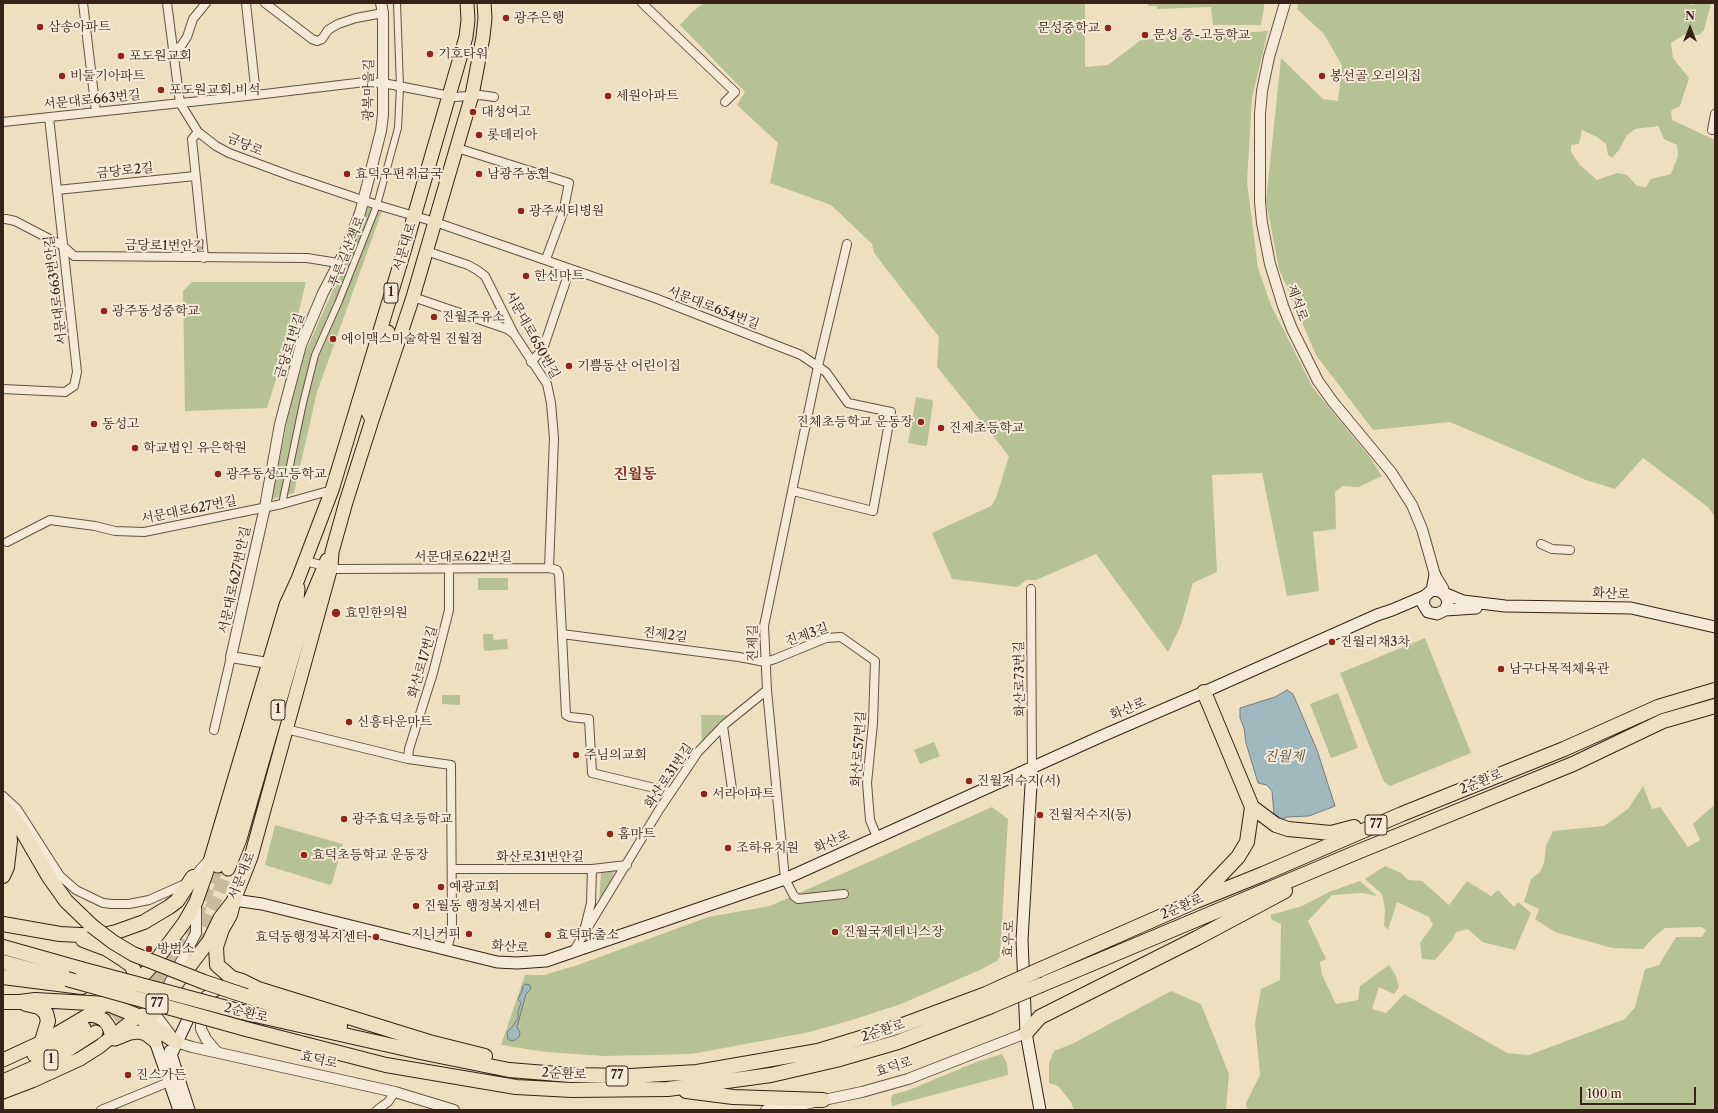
<!DOCTYPE html>
<meta charset="utf-8">
<style>
body{margin:0}
#map{position:relative;width:1718px;height:1113px;overflow:hidden;background:#efdfc1;font-family:"Libre Caslon Text",serif}
canvas{display:block}
.frame{position:absolute;inset:0;border:4px solid #362217;pointer-events:none}
.north{position:absolute;left:1670px;top:8px;width:40px;height:40px;-webkit-text-stroke:3px #f5ead7;paint-order:stroke;rotate:0deg;font-size:11px;font-weight:700;line-height:16px;text-align:center;color:#362217}
.north::after{content:'';display:block;margin:auto;width:14px;height:18px;background:#362217;clip-path:polygon(50% 0,100% 100%,50% 72%,0 100%)}
.scale{position:absolute;left:1580px;top:1087px;width:116px;height:18px;box-sizing:border-box;border:2px solid #362217;border-top:0;padding-left:5px;font-size:12px;line-height:14px;white-space:nowrap;color:#362217;-webkit-text-stroke:3px #f5ead7;paint-order:stroke}
</style>
<div id="map">
<canvas width="1718" height="1113"></canvas>
<div class="frame"></div>
<div class="north">N</div>
<div class="scale">100 m</div>
</div>
<script>
const ctx = document.querySelector('canvas').getContext('2d');
ctx.lineJoin = 'round';
function fill(path, color) { ctx.fillStyle = color; ctx.fill(path, 'evenodd'); }
const toPath = rows => new Path2D(rows.map(r => 'M' + r).join(''));
function trace(path, color, width, dash) { ctx.strokeStyle = color; ctx.lineWidth = width; ctx.lineCap = dash ? 'butt' : 'round'; ctx.setLineDash(dash || []); ctx.stroke(path); }
function label(font, color, halo, rows, align = 'center') {
  ctx.font = font + ' "Libre Caslon Text","Noto Serif KR",serif'; ctx.lineWidth = 4; ctx.setLineDash([]); ctx.textBaseline = 'middle'; ctx.strokeStyle = halo; ctx.fillStyle = color; for (const [text, x, y, turn = 0] of rows) {
    ctx.save(); ctx.translate(x, y); ctx.rotate((+turn || 0) * Math.PI / 180); ctx.textAlign = isNaN(turn) ? turn : align; if (halo) ctx.strokeText(text, 0, 0); ctx.fillText(text, 0, 0); ctx.restore();
  }
}
fill(toPath([
 [704,3,1085,3,1085,67,1108,65,1141,40,1268,31,1252,98,1247,182,1258,268,1271,305,1313,388,1369,456,1382,476,1359,487,1343,486,1335,492,1336,529,1313,532,1319,591,1287,596,1262,473,1212,475,1217,572,1193,583,1181,625,1168,652,1096,554,1036,580,1026,580,1018,587,952,579,932,533,991,506,996,498,1009,456,937,367,939,337,874,253,872,244,831,205,770,183,778,143,737,105,745,92,680,25,692,12],
 [1148,3,1264,3,1264,8,1261,25,1213,25,1211,7,1157,9,1157,6,1148,6],
 [1298,3,1682,3,1693,5,1695,3,1711,3,1704,30,1699,35,1685,34,1671,43,1673,58,1689,78,1680,106,1671,111,1672,120,1715,140,1715,517,1708,507,1643,458,1615,489,1586,480,1450,422,1373,430,1316,355,1279,269,1266,201,1281,58,1323,99,1338,101,1342,65,1323,33,1297,9],
 [1658,126,1664,139,1677,145,1678,156,1671,174,1651,179,1646,187,1637,186,1627,175,1617,173,1597,180,1580,165,1571,152,1571,145,1579,144,1582,130,1597,137,1606,144,1608,155,1612,158,1619,150,1627,135,1635,129],
 [366,207,382,211,317,392,294,493,272,499,288,417,305,353,354,243],
 [192,282,306,282,296,323,287,345,267,408,185,411,183,291],
 [916,397,932,400,933,402,927,445,925,446,908,443],
 [478,578,508,578,508,590,478,590],
 [493,634,494,640,507,639,508,649,484,651,483,634],
 [1425,638,1471,753,1390,786,1384,782,1340,673],
 [1338,693,1358,748,1331,758,1310,704],
 [442,695,460,695,460,705,442,704],
 [701,715,730,715,702,745],
 [934,742,940,756,920,764,914,750],
 [1643,786,1652,809,1660,807,1688,847,1700,840,1693,824,1715,804,1715,1110,1247,1110,1246,1103,1260,1075,1255,1024,1261,989,1280,980,1281,924,1272,920,1270,915,1302,906,1329,892,1360,881,1377,896,1362,893,1332,895,1308,921,1326,959,1320,962,1322,975,1336,1004,1358,1000,1360,986,1389,965,1396,976,1399,987,1394,994,1379,987,1372,1009,1386,1013,1404,994,1507,1053,1529,1055,1625,1019,1635,1007,1645,969,1659,965,1676,937,1702,937,1706,930,1701,927,1665,928,1655,936,1643,949,1612,948,1555,932,1535,919,1539,909,1524,902,1531,879,1540,872,1544,863,1546,846,1553,831,1604,826,1628,809],
 [992,807,1008,819,1000,957,997,961,980,970,901,1004,855,1019,810,1032,708,1051,691,1054,604,1056,546,1052,501,1045,525,975,544,975,578,965,708,917,770,906],
 [275,825,343,844,332,883,330,885,265,865],
 [1385,866,1401,873,1408,880,1422,881,1449,905,1467,881,1491,896,1498,890,1514,907,1518,902,1531,913,1515,950,1482,942,1468,929,1456,932,1453,939,1435,960,1422,959,1420,943,1433,925,1429,917,1397,902,1388,930,1384,926,1385,909,1382,894,1365,879],
 [614,871,612,879,599,904,601,873],
 [1171,991,1201,1004,1229,1074,1226,1110,1074,1110,1071,1102,1058,1086,1049,1083,1049,1063,1054,1051,1072,1044],
 [1002,1054,1007,1063,1008,1075,892,1106,891,1100,892,1095,909,1090,976,1062]
]), '#b6c296');
const water = toPath([
 [1287,690,1293,694,1317,750,1335,806,1309,816,1287,817,1283,819,1274,814,1272,791,1267,785,1258,783,1246,743,1244,728,1240,718,1240,708,1275,697,1287,690],
 [525,984,530,985,531,989,526,994,517,1027,520,1033,519,1037,515,1040,512,1041,508,1039,507,1032,513,1026,518,1018,518,1011,521,1003,518,999,522,991,523,986,525,984]
]);
fill(water, '#a0b9bf');
trace(water, '#767d7c', 1);
trace(toPath([
 [194,943,217,897,228,869],
 [90,1023,148,984,173,956,199,910,218,866],
 [99,1030,134,1007,155,991,178,966]
]), '#cab99f', 13, [13, 6]);
const pedestrian = toPath([
 [282,504,303,403,315,355,339,301,377,205,398,128,400,87,397,3]
]);
const minor = toPath([
 [83,3,96,112],
 [167,3,180,103,198,132,216,146,229,153,291,176,377,205,435,222,655,298,801,355,826,372,848,403,891,412,873,511,793,491],
 [246,3,256,95],
 [265,3,312,39,317,41,322,39,328,30,338,24,356,18,383,13],
 [642,3,735,92,725,102],
 [173,50,181,46,187,37,193,19,206,3],
 [3,122,256,95,365,82,383,83,455,97,480,95,494,97],
 [1712,130,1715,114],
 [198,132,192,139,204,258],
 [457,148,569,183,563,213,546,259],
 [57,190,195,176],
 [3,219,6,219,15,221,63,246,74,256,307,258,338,263],
 [426,251,468,265,477,270,485,276,514,334,547,384,551,403,554,438,549,568],
 [413,297,507,329,514,334],
 [531,362,543,349,570,269],
 [3,389,65,392,74,386,77,372,49,117],
 [7,542,50,520,95,526,115,531,144,532,282,504,332,490],
 [1541,544,1552,549,1570,550],
 [305,561,337,569,549,568,557,570,559,575,566,715,570,717,589,719,592,773,671,792],
 [1031,589,1032,768],
 [562,634,739,657,765,662,775,659,826,638,841,637,875,661,873,723,867,783,870,820,877,837],
 [723,726,732,789],
 [286,729,408,759,451,765,452,929,447,950],
 [214,730,231,657],
 [408,759,409,749,433,673,447,618,449,610,449,569],
 [3,796,17,809,60,876,76,890,103,903,112,904,129,904,149,900,185,884,193,877,208,860],
 [452,869,592,869,627,865],
 [844,894,798,899,794,896,785,879,767,690,764,626,818,366,847,244],
 [585,927,591,903,592,869],
 [573,952,659,810,698,752,725,724,767,690],
 [101,1110,169,1082],
 [377,1110,388,1102,395,1092]
]);
const tertiary = toPath([
 [1285,3,1269,57,1262,91,1260,114,1260,202,1262,223,1270,264,1283,306,1292,329,1318,381,1333,402,1391,472,1412,505,1422,529,1435,575,1443,588,1444,593],
 [268,663,231,657,265,507,280,424,301,345,323,293,347,247,360,213,381,131,383,115,383,13,381,3],
 [165,992,196,933,196,902],
 [207,996,201,1011,201,1029,206,1039,216,1051],
 [157,1006,154,1013,176,1042,192,1047,395,1092,454,1110],
 [766,1110,800,1105,862,1092,908,1079,1026,1033]
]);
const secondary = toPath([
 [1432,590,1435,575],
 [1444,593,1463,601,1505,606,1631,608,1715,627],
 [1445,610,1476,608],
 [1032,768,1022,940,1026,1033,1040,1110],
 [234,900,262,904,497,962,517,963,546,961,785,879,1102,736,1204,692,1377,615,1392,610,1425,596,1432,590,1440,591,1446,596,1448,603,1445,610,1437,614,1428,612,1423,604,1425,596],
 [155,1034,155,1041,179,1110],
 [170,1051,189,1110],
 [165,1068,189,1017,198,1005,207,996,224,985]
]);
const primary = toPath([
 [372,420,366,408,388,332],
 [218,866,239,804,285,649,297,601,298,588],
 [228,869,240,839,306,610,327,560],
 [131,987,139,980,151,967,184,923,196,902,208,868,286,605,298,579,332,490,405,248,466,37,468,20,467,3],
 [89,1015,96,1016,104,1020,109,1027,112,1037],
 [115,1039,130,1033,139,1032,146,1034,155,1041],
 [34,1055,56,1045,84,1028],
 [3,1060,44,1041,112,1001],
 [3,1081,57,1057,96,1032],
 [3,1092,32,1081,80,1059,99,1047,138,1016,154,1013,209,941,220,918,234,900,251,857,331,567,332,552,346,502,372,420,413,297,472,95,483,37,485,18,484,3]
]);
const trunk = toPath([
 [1204,692,1252,807,1276,825,1288,829,1331,833,1354,827],
 [3,806,17,822,49,877,66,901,92,926],
 [3,819,9,831,10,841,7,867,3,876],
 [1200,897,1238,857,1247,842,1252,807],
 [234,900,230,915,222,929,216,947,217,965,232,978,242,981,258,989,429,1042,485,1056],
 [3,924,60,934,100,936,116,932,144,922,169,907,177,901,193,877],
 [83,940,107,949,121,958,131,965,139,980],
 [3,947,81,969],
 [3,962,62,978],
 [1039,970,1196,901,1263,874,1402,814,1564,749,1658,707,1715,690],
 [3,977,82,987],
 [1041,985,1355,853,1573,764,1663,721,1715,706],
 [246,996,340,1026],
 [3,1002,20,1002,35,1000,108,1004,138,1016,176,1042],
 [26,1004,39,1007,46,1013,48,1021,42,1041],
 [242,1012,420,1052,509,1070,571,1075,631,1076,697,1072,818,1051,900,1026,986,994],
 [246,1029,386,1065,516,1087,572,1090,668,1089,771,1075,836,1060,898,1042,989,1007],
 [1026,1033,1040,1017,1197,938,1285,891],
 [686,1091,733,1097,823,1100]
]);
trace(pedestrian, '#645142', 8);
trace(minor, '#645142', 10);
trace(tertiary, '#645142', 12);
trace(secondary, '#362217', 13);
trace(primary, '#362217', 15);
trace(trunk, '#362217', 16);
trace(pedestrian, '#f5ead7', 6);
trace(minor, '#f5ead7', 8);
trace(tertiary, '#f5ead7', 10);
trace(secondary, '#f5ead7', 11);
trace(primary, '#efdfc1', 13);
trace(trunk, '#efdfc1', 14);
const trunkBridge = toPath([
 [92,926,113,942,133,954,204,982,246,996],
 [81,969,242,1012],
 [67,979,246,1029],
 [986,994,1039,970],
 [989,1007,1041,985]
]);
trace(trunkBridge, '#362217', 16, []);
trace(trunkBridge, '#efdfc1', 14);
for (const [x, y, r, color] of [
 [506,18,4,"#8f2418"],
 [40,27,4,"#8f2418"],
 [1108,28,4,"#8f2418"],
 [1145,35,4,"#8f2418"],
 [430,54,4,"#8f2418"],
 [121,56,4,"#8f2418"],
 [62,76,4,"#8f2418"],
 [1322,76,4,"#8f2418"],
 [161,90,4,"#8f2418"],
 [608,96,4,"#8f2418"],
 [473,112,4,"#8f2418"],
 [479,135,4,"#8f2418"],
 [347,174,4,"#8f2418"],
 [479,174,4,"#8f2418"],
 [521,211,4,"#8f2418"],
 [526,276,4,"#8f2418"],
 [104,311,4,"#8f2418"],
 [434,317,4,"#8f2418"],
 [333,339,4,"#8f2418"],
 [569,366,4,"#8f2418"],
 [921,422,4,"#8f2418"],
 [94,424,4,"#8f2418"],
 [941,428,4,"#8f2418"],
 [135,448,4,"#8f2418"],
 [218,474,4,"#8f2418"],
 [336,613,5,"#8f2418"],
 [1332,642,4,"#8f2418"],
 [1501,669,4,"#8f2418"],
 [349,722,4,"#8f2418"],
 [576,755,4,"#8f2418"],
 [969,781,4,"#8f2418"],
 [704,794,4,"#8f2418"],
 [1040,815,4,"#8f2418"],
 [344,819,4,"#8f2418"],
 [610,834,4,"#8f2418"],
 [728,848,4,"#8f2418"],
 [304,855,4,"#8f2418"],
 [441,887,4,"#8f2418"],
 [416,906,4,"#8f2418"],
 [835,932,4,"#8f2418"],
 [469,934,4,"#8f2418"],
 [548,935,4,"#8f2418"],
 [376,937,4,"#8f2418"],
 [149,949,4,"#8f2418"],
 [128,1075,4,"#8f2418"]
]) { const dot = new Path2D(); dot.arc(x, y, r, 0, 2 * Math.PI); ctx.fillStyle = color; ctx.fill(dot); trace(dot, '#f5ead7', 1.5); }
for (const [x, y, w] of [
 [391,293,14],
 [278,710,14],
 [1376,825,22],
 [157,1004,22],
 [51,1060,14],
 [617,1076,22]
]) { const box = new Path2D(); box.roundRect(x - w / 2, y - 10, w, 20, 3); ctx.fillStyle = '#f5ead7'; ctx.fill(box); trace(box, '#362217', 1); }
label('bold 12px', '#362217', null, [
 ["1",391,293],
 ["1",278,710],
 ["77",1376,825],
 ["77",157,1004],
 ["1",51,1060],
 ["77",617,1076]
]);
label('13px', '#362217', '#f5ead7', [
 ["광주은행",514,18],
 ["삼송아파트",48,27],
 ["문성중학교",1100,28,"right"],
 ["문성 중-고등학교",1153,35],
 ["기호타워",438,54],
 ["포도원교회",129,56],
 ["비둘기아파트",70,76],
 ["봉선골 오리의집",1330,76],
 ["포도원교회 비석",169,90],
 ["세원아파트",616,96],
 ["대성여고",481,112],
 ["롯데리아",487,135],
 ["효덕우편취급국",355,174],
 ["남광주농협",487,174],
 ["광주씨티병원",529,211],
 ["한신마트",534,276],
 ["광주동성중학교",112,311],
 ["진월주유소",442,317],
 ["에이맥스미술학원 진월점",341,339],
 ["기쁨동산 어린이집",577,366],
 ["진체초등학교 운동장",913,422,"right"],
 ["동성고",102,424],
 ["진제초등학교",949,428],
 ["학교법인 유은학원",143,448],
 ["광주동성고등학교",226,474],
 ["효민한의원",345,613],
 ["진월리채3차",1340,642],
 ["남구다목적체육관",1509,669],
 ["신흥타운마트",357,722],
 ["주님의교회",584,755],
 ["진월저수지(서)",977,781],
 ["서라아파트",712,794],
 ["진월저수지(동)",1048,815],
 ["광주효덕초등학교",352,819],
 ["홈마트",618,834],
 ["조하유치원",736,848],
 ["효덕초등학교 운동장",312,855],
 ["예광교회",449,887],
 ["진월동 행정복지센터",424,906],
 ["진월국제테니스장",843,932],
 ["지니커피",461,934,"right"],
 ["효덕파출소",556,935],
 ["효덕동행정복지센터",368,937,"right"],
 ["방범소",157,949],
 ["진스가든",136,1075]
], 'left');
label('13px', '#362217', '#f5ead7', [
 ["광복마을길",369,90,-89],
 ["서문대로663번길",92,100,-6],
 ["금당로",245,145,23],
 ["금당로2길",125,171,-6],
 ["금당로1번안길",165,246,1],
 ["서문대로",405,247,-73],
 ["푸른길산책로",347,252,-68],
 ["서문대로663번안길",56,290,-97],
 ["제석로",1297,303,70],
 ["서문대로654번길",713,308,21],
 ["서문대로650번길",532,335,61],
 ["금당로1번길",290,346,-72],
 ["서문대로627번길",189,510,-11],
 ["서문대로622번길",463,557],
 ["서문대로627번안길",235,580,-78],
 ["화산로",1611,594,3],
 ["진제2길",665,635,7],
 ["진제3길",807,635,-19],
 ["진제길",753,643,-90],
 ["화산로17번길",423,662,-74],
 ["화산로73번길",1020,679,-91],
 ["화산로",1128,709,-23],
 ["화산로57번길",859,749,-86],
 ["화산로31번길",669,776,-56],
 ["2순환로",1481,782,-22],
 ["화산로",832,842,-24],
 ["화산로31번안길",540,857],
 ["서문대로",242,876,-68],
 ["2순환로",1182,907,-23],
 ["효우로",1009,939,-88],
 ["화산로",510,947,4],
 ["2순환로",246,1013,14],
 ["2순환로",883,1031,-18],
 ["효덕로",319,1060,13],
 ["효덕로",894,1067,-18],
 ["2순환로",564,1074,3]
]);
label('italic 14px', '#564f49', '#f5ead7', [
 ["진월제",1284,757]
]);
label('bold 15px', '#7a1f14', '#f5ead7', [
 ["진월동",635,475]
]);
</script>
